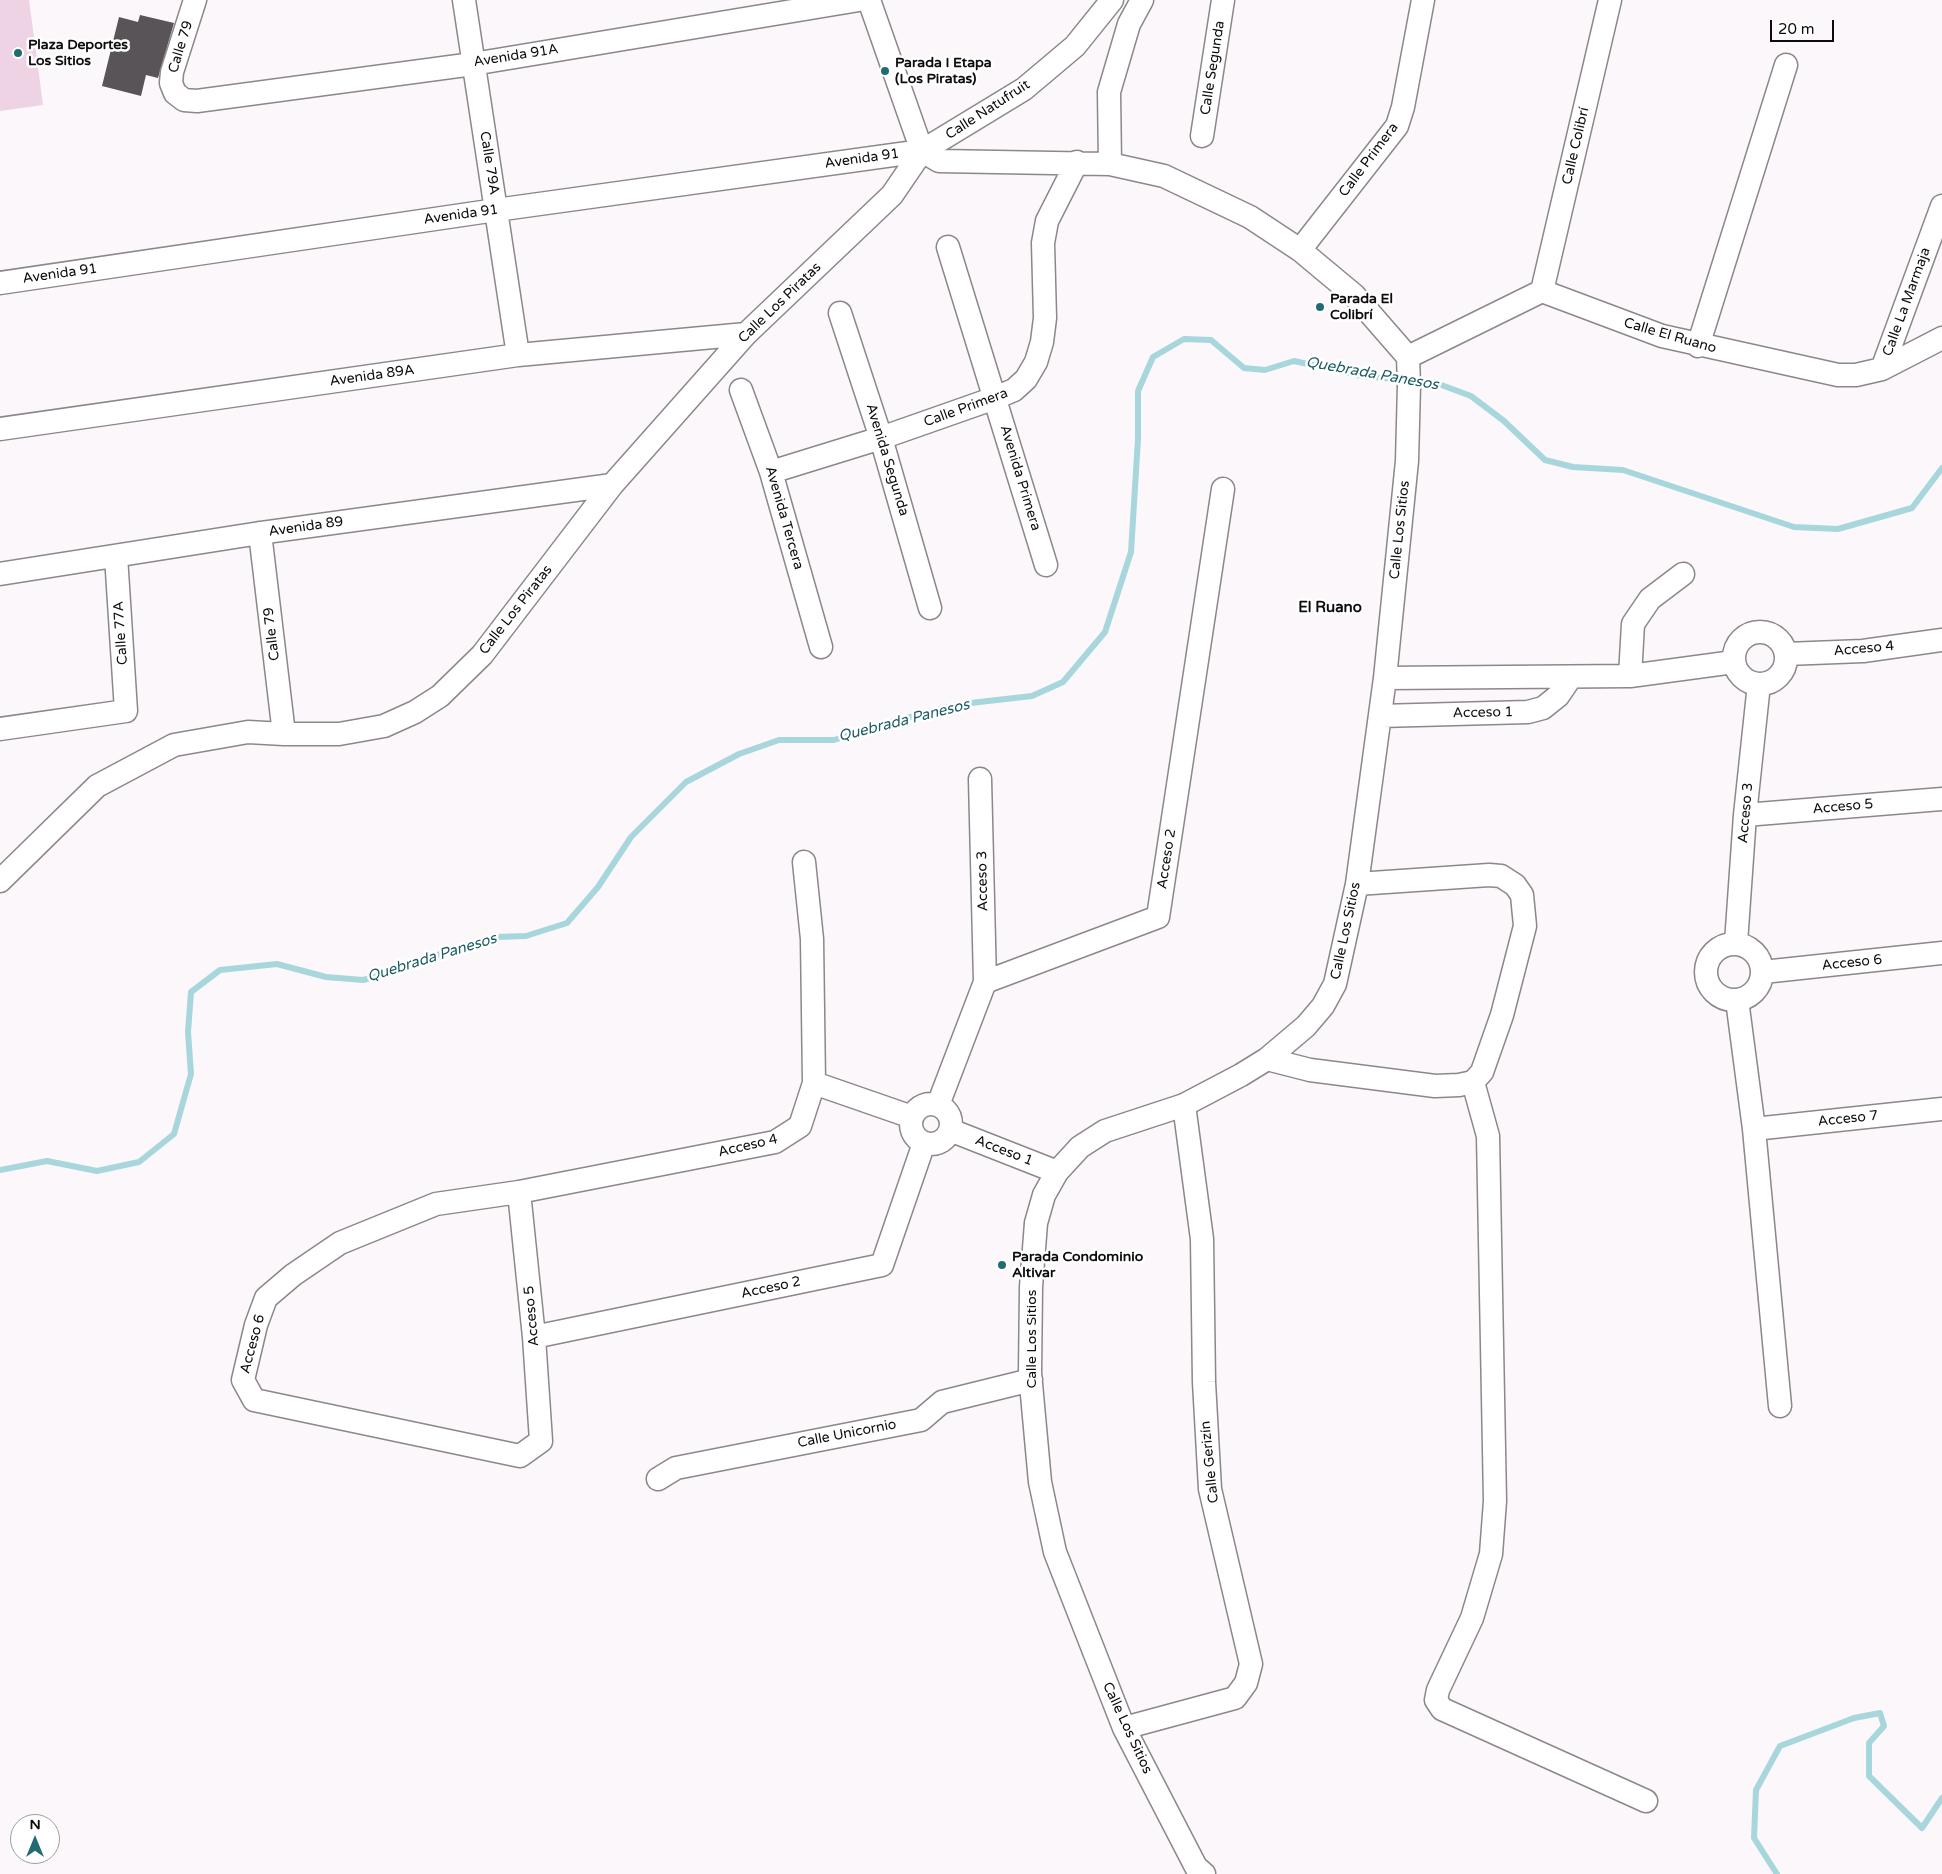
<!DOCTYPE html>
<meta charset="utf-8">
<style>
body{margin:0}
#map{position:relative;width:1942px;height:1874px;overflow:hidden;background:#fcf7fa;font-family:"Varela Round",sans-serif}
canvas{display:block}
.north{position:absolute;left:10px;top:1814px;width:50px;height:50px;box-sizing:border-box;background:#fff;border:1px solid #9e9d9e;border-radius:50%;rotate:0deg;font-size:14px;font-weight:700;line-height:20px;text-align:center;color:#0d0b0c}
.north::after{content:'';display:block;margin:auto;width:18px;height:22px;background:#216b75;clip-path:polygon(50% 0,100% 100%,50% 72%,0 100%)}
.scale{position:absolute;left:1770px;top:20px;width:64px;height:22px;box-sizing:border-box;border:2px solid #0d0b0c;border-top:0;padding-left:6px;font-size:15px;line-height:18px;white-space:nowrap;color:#0d0b0c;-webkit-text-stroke:4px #fff;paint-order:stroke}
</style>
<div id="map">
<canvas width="1942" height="1874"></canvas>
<div class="north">N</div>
<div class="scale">20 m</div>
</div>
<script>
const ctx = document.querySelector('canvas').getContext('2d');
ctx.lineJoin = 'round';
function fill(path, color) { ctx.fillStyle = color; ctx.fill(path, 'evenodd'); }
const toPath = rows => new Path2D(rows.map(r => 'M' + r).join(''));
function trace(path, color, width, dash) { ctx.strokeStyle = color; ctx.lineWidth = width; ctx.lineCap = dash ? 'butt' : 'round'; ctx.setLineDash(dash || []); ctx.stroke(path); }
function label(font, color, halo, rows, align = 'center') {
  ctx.font = font + ' "Varela Round",sans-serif'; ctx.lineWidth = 5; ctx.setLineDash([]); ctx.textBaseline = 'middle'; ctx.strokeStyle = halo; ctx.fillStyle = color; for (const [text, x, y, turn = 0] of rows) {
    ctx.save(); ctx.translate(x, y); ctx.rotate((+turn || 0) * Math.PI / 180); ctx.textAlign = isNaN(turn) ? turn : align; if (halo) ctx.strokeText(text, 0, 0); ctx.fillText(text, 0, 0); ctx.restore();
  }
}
fill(toPath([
 [0,0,29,0,43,105,0,111]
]), '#eed3e5');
trace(toPath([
 [0,1170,47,1161,97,1171,139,1162,174,1134,191,1074,188,1032,191,992,220,970,277,964,326,977,363,980,398,971,445,952,496,937,526,936,567,923,598,887,631,837,686,782,739,754,779,740,834,740,887,723,962,704,1032,696,1063,682,1105,632,1131,552,1138,439,1138,391,1153,357,1184,339,1211,340,1244,368,1265,370,1294,361,1363,376,1436,383,1471,396,1504,421,1545,460,1573,467,1623,470,1794,527,1838,529,1912,508,1942,468],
 [1777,1874,1754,1838,1756,1790,1780,1746,1854,1718,1880,1713,1884,1726,1869,1743,1869,1776,1922,1828,1942,1798]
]), '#a7d6dd', 6);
fill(toPath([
 [140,15,174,23,158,78,146,75,141,96,102,86,119,17,138,22]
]), '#595457');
const minor = toPath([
 [195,0,172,72,171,83,175,93,184,100,197,101,473,64,859,0],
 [464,0,518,355],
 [869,0,922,151,939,161,1110,164,1164,176,1250,217,1300,250,1354,295,1408,357,1409,385,1407,461,1385,678,1357,884,1335,984,1323,1006,1306,1026,1267,1059,1241,1075,1184,1105,1105,1131,1080,1147,1057,1172,1044,1195,1036,1223,1031,1287,1030,1373,1040,1482,1055,1552,1124,1728,1196,1867,1204,1874],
 [1202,136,1223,0],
 [1110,164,1109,92,1129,24,1142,0],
 [948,247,1046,565],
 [1300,250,1397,126,1403,107,1423,0],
 [0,283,496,210,922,151,1024,89,1075,46,1112,0],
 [1542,291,1610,0],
 [840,313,881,438,930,608],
 [1698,346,1786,65],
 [1408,357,1542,291,1662,336,1838,375,1856,375,1882,369,1942,338],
 [1882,369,1942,206],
 [741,390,771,472,821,647],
 [0,429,518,355,746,334],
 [771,472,881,438,995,398,1014,390,1026,379,1036,362,1042,342,1045,318,1043,243,1047,221,1077,162],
 [260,533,284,734],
 [0,574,260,533,612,485],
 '1734 658a26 26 0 1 1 52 0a26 26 0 1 1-52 0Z',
 [1786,654,1863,651,1942,640],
 [1630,676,1633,624,1650,599,1683,574],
 [1385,678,1630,676,1734,662],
 [1380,716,1528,712,1543,708,1558,696,1571,677],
 [0,729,126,711,116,556],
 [980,779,985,982],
 [1745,815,1942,799],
 [0,881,97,786,174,745,248,732,284,734,339,734,384,726,415,712,440,696,482,655,612,485,746,334,892,195,922,151],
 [1736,943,1745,815,1759,684],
 '1706 972a28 28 0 1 1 56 0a28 28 0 1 1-56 0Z',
 [1763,972,1942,953],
 [1737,1000,1754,1129,1780,1406],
 [1267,1059,1310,1070,1435,1086,1459,1085,1473,1082,1482,1072,1502,1015,1525,926,1522,895,1515,885,1501,876,1489,875,1357,884],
 [1473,1082,1488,1136,1495,1501,1491,1554,1472,1618,1438,1690,1436,1700,1442,1709,1646,1801],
 [814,1083,912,1117],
 '911 1124a20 20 0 1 1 40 0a20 20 0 1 1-40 0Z',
 [938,1105,985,982,1158,917,1223,489],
 [1754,1129,1942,1109],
 [950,1130,1057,1172],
 [519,1192,534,1337,541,1441,520,1456,254,1400,243,1380,256,1325,266,1298,293,1275,340,1243,436,1204,519,1192,775,1142,800,1126,814,1083,812,939,804,862],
 [534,1337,882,1265,924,1143],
 [658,1479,676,1468,921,1420,942,1402,1031,1380],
 [1124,1728,1235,1698,1246,1683,1251,1664,1210,1489,1204,1382,1202,1239,1184,1105]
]);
trace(minor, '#8c878a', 25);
trace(minor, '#fff', 22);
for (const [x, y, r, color] of [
 [18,53,5,"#216b75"],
 [885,71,5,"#216b75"],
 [1320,307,5,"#216b75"],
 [1002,1265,5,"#216b75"]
]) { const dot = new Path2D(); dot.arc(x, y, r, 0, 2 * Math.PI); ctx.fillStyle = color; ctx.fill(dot); trace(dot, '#fff', 2); }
label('bold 14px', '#0d0b0c', '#fff', [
 ["Plaza Deportes",28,45],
 ["Los Sitios",28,61],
 ["Parada I Etapa",895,63],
 ["(Los Piratas)",895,79],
 ["Parada El",1330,299],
 ["Colibrí",1330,315],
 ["Parada Condominio",1012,1257],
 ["Altivar",1012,1273]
], 'left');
label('14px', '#0d0b0c', '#fff', [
 ["Calle 79",181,47,-73],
 ["Avenida 91A",516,56,-9],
 ["Calle Segunda",1213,68,-81],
 ["Calle Natufruit",988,110,-33],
 ["Calle Colibrí",1576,146,-77],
 ["Avenida 91",862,159,-8],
 ["Calle Primera",1369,160,-53],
 ["Calle 79A",489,163,81],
 ["Avenida 91",461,215,-8],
 ["Avenida 91",60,274,-8],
 ["Calle La Marmaja",1907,302,-70],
 ["Calle Los Piratas",780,303,-44],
 ["Calle El Ruano",1670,336,16],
 ["Avenida 89A",372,376,-8],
 ["Calle Primera",966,408,-20],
 ["Avenida Segunda",887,460,73],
 ["Avenida Primera",1020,478,73],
 ["Avenida Tercera",784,518,74],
 ["Avenida 89",306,527,-8],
 ["Calle Los Sitios",1400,530,-84],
 ["Calle Los Piratas",516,610,-52],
 ["Calle 77A",121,633,-94],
 ["Calle 79",272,634,-97],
 ["Acceso 4",1864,649,-5],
 ["Acceso 1",1483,713,-1],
 ["Acceso 5",1843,807,-5],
 ["Acceso 3",1746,813,-85],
 ["Acceso 2",1167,859,-81],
 ["Acceso 3",983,881,-91],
 ["Calle Los Sitios",1346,931,-78],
 ["Acceso 6",1852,963,-6],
 ["Acceso 7",1848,1119,-6],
 ["Acceso 4",748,1146,-13],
 ["Acceso 1",1004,1151,21],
 ["Acceso 2",771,1288,-12],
 ["Acceso 5",532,1316,-95],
 ["Calle Los Sitios",1032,1339,-90],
 ["Acceso 6",253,1344,-75],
 ["Calle Unicornio",847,1434,-11],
 ["Calle Gerizín",1210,1462,-96],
 ["Calle Los Sitios",1127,1728,65]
]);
label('italic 15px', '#1d5c64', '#fff', [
 ["Quebrada Panesos",1372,374,10],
 ["Quebrada Panesos",904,721,-14],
 ["Quebrada Panesos",432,958,-17]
]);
label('bold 15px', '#0d0b0c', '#fff', [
 ["El Ruano",1330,608]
]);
</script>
